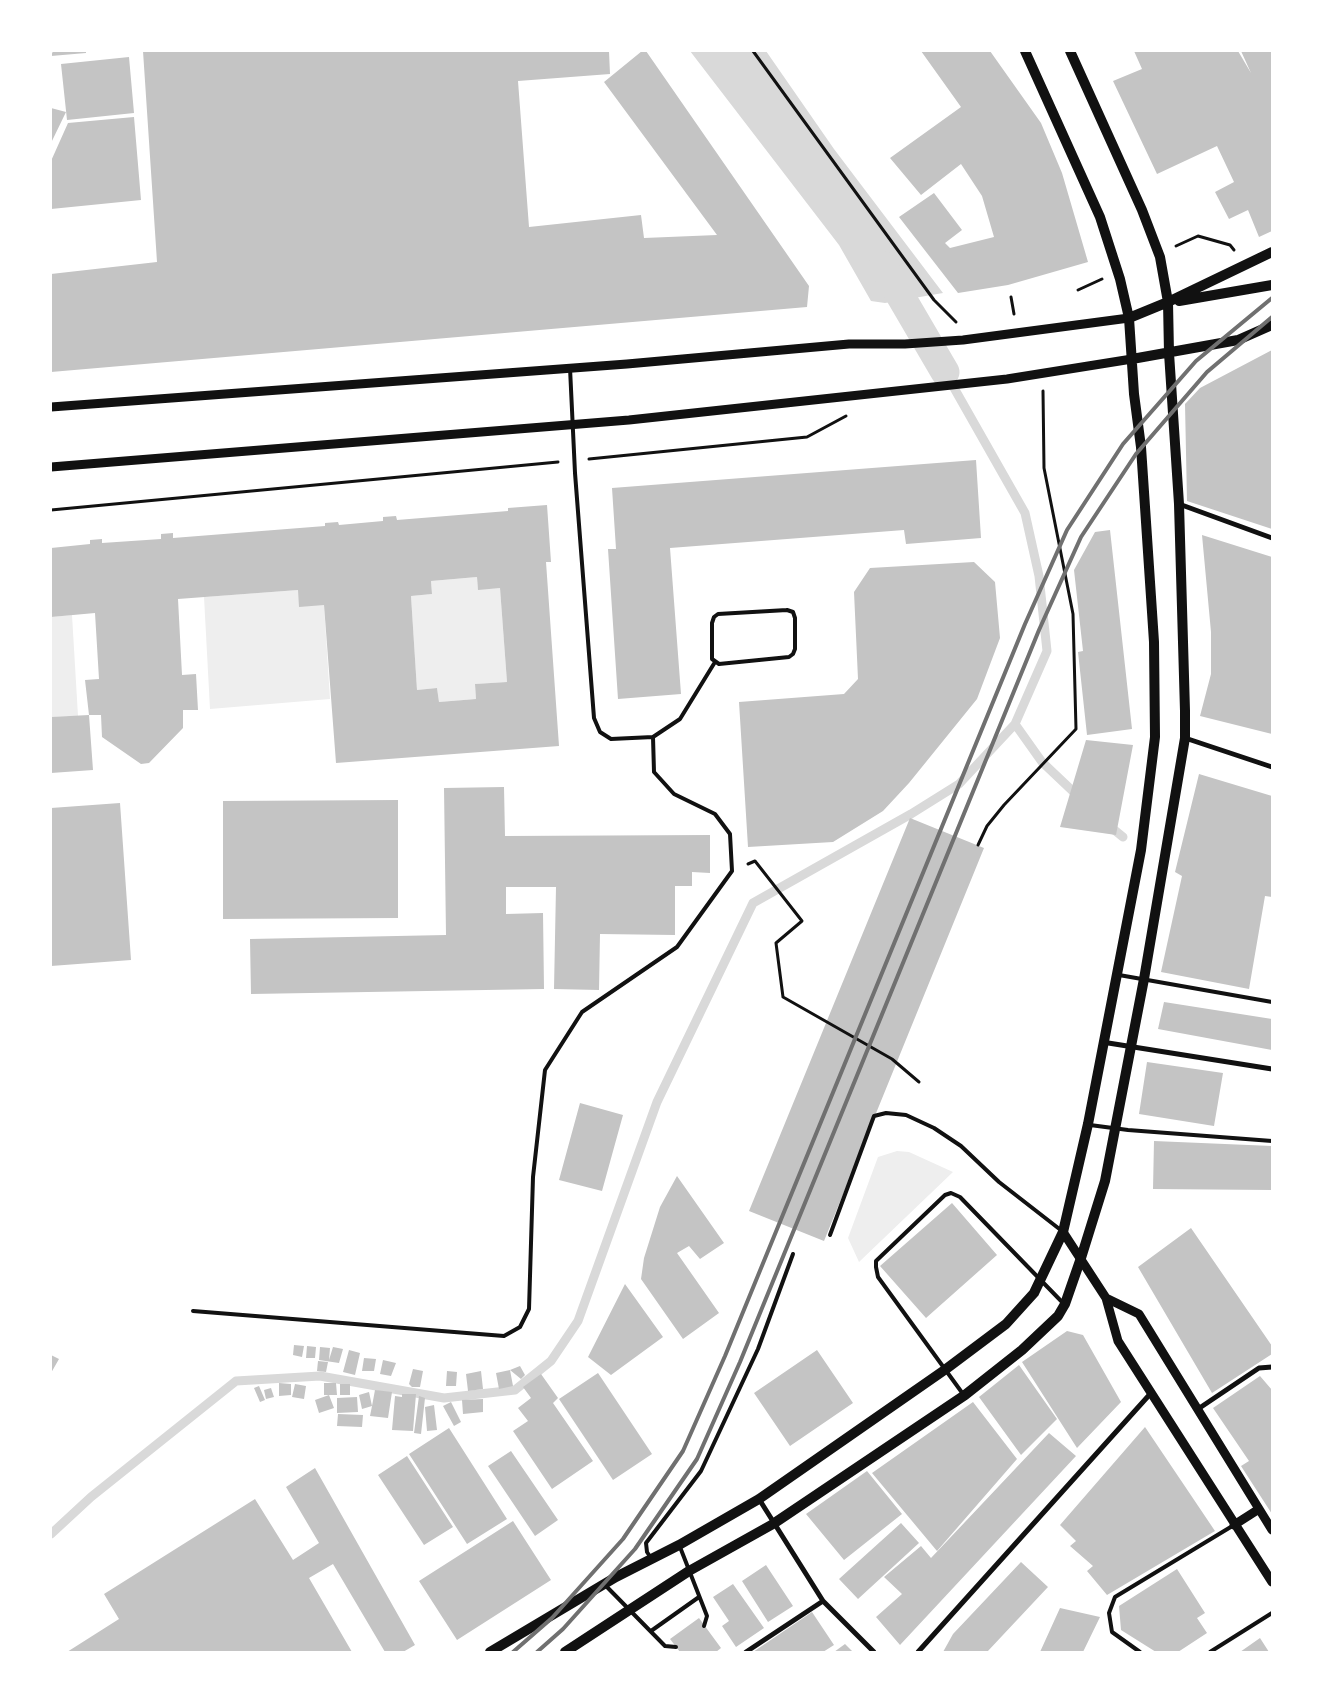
<!DOCTYPE html>
<style>
body{margin:0}
#map{position:relative;width:1323px;height:1703px;overflow:hidden;background:#fff;font-family:Karla,sans-serif}
canvas{display:block}
.frame{position:absolute;inset:0;border:52px solid #fff;pointer-events:none}
</style>
<div id="map">
<canvas width="1323" height="1703"></canvas>
<div class="frame"></div>
</div>
<script>
const ctx = document.querySelector('canvas').getContext('2d');
ctx.lineJoin = 'round';
function fill(path, color) { ctx.fillStyle = color; ctx.fill(path, 'evenodd'); }
const toPath = rows => new Path2D(rows.map(r => 'M' + r).join(''));
function trace(path, color, width, dash) { ctx.strokeStyle = color; ctx.lineWidth = width; ctx.lineCap = dash ? 'butt' : 'round'; ctx.setLineDash(dash || []); ctx.stroke(path); }
fill(toPath([
 [477,577,478,589,500,588,507,682,475,684,476,699,439,702,437,688,417,690,411,596,432,594,431,581],
 [298,590,324,605,330,699,210,709,204,597],
 [72,615,78,716,51,717,51,617],
 [897,1151,909,1152,953,1172,859,1262,848,1238,878,1157]
]), '#eee');
fill(toPath([
 [690,51,766,51,834,149,943,293,885,303,871,301,839,245]
]), '#d9d9d9');
trace(toPath([
 [1015,724,1042,762,1080,798],
 [1107,824,1123,837],
 [51,1534,91,1497,236,1381,320,1376,444,1398,515,1390,551,1361,578,1321,657,1102,753,903,911,814,959,784,1015,724,1047,651,1039,576,1025,513,945,372]
]), '#d9d9d9', 9);
trace(toPath([
 [883,266,945,372]
]), '#d9d9d9', 29);
fill(toPath([
 [53,51,86,51,86,53,51,56],
 [143,51,609,51,610,74,518,81,529,227,641,215,644,238,717,235,604,82,642,51,646,51,809,286,807,307,51,372,51,274,157,262],
 [921,51,990,51,1041,123,1062,173,1088,262,1008,285,958,293,899,217,934,193,962,230,945,243,950,248,994,237,982,196,961,164,921,195,890,158,961,107],
 [1134,51,1238,51,1251,73,1241,51,1272,51,1272,231,1259,237,1248,210,1229,219,1215,192,1234,182,1217,146,1157,174,1113,81,1142,69],
 [129,57,134,113,67,120,61,64],
 [51,108,66,112,51,143],
 [134,117,141,200,51,209,51,161,68,123],
 [1272,350,1272,529,1187,501,1185,404,1200,388],
 [976,460,981,538,906,544,904,530,670,548,681,694,618,699,608,549,616,549,612,488],
 [547,505,551,562,546,562,559,746,336,763,324,605,299,607,298,590,178,599,182,675,196,674,198,710,183,710,183,728,149,763,141,764,102,737,101,715,89,715,85,680,99,679,95,613,51,617,51,548,90,544,90,540,102,539,102,543,161,539,161,534,173,533,173,538,325,526,325,523,338,522,339,525,383,521,383,517,396,516,397,520,508,511,508,508],
 [477,577,478,590,500,588,507,682,475,684,476,699,439,702,437,688,417,690,411,596,432,594,431,581],
 [1110,530,1132,729,1087,735,1078,652,1083,651,1074,570,1095,532],
 [1202,535,1272,557,1272,734,1200,716,1211,674,1211,632],
 [974,562,995,582,1000,638,977,699,909,783,883,811,833,842,748,847,739,702,844,694,858,679,854,592,870,568],
 [89,715,93,770,51,773,51,717],
 [1086,740,1133,745,1116,835,1060,827],
 [1199,774,1272,796,1272,897,1265,896,1249,989,1161,972,1182,876,1175,872],
 [504,787,505,836,710,835,710,873,692,872,692,886,675,886,675,935,600,934,599,990,554,989,556,887,506,887,506,914,543,913,544,989,251,994,250,939,446,935,444,788],
 [398,800,398,918,223,919,223,801],
 [120,803,131,960,51,966,51,808],
 [910,818,984,848,824,1241,749,1211],
 [1164,1002,1272,1019,1272,1050,1158,1029],
 [1147,1062,1223,1073,1214,1126,1139,1114],
 [580,1103,623,1115,602,1191,559,1180],
 [1154,1141,1272,1146,1272,1190,1153,1189],
 [677,1176,724,1243,700,1259,689,1246,677,1253,719,1313,683,1339,641,1279,644,1258,660,1207],
 [952,1203,997,1255,926,1318,880,1266],
 [1191,1228,1272,1346,1272,1354,1212,1393,1138,1267],
 [625,1284,663,1337,611,1375,588,1357],
 [1067,1331,1083,1335,1121,1402,1077,1448,1022,1362],
 [294,1345,304,1346,302,1357,293,1355],
 [307,1346,316,1347,315,1358,306,1358],
 [320,1347,330,1348,329,1360,333,1347,343,1349,339,1363,319,1360],
 [349,1350,360,1353,355,1375,343,1372],
 [817,1350,853,1403,790,1446,754,1393],
 [51,1355,59,1359,51,1373],
 [364,1358,376,1359,374,1371,362,1371],
 [383,1360,396,1363,391,1376,380,1374],
 [318,1361,328,1362,326,1372,317,1371],
 [1019,1365,1057,1419,1021,1455,979,1397],
 [520,1366,525,1375,521,1379,510,1370],
 [413,1369,423,1371,420,1387,412,1387,409,1384],
 [510,1370,513,1386,499,1389,496,1373],
 [447,1371,457,1372,456,1386,446,1386],
 [481,1371,483,1389,468,1391,466,1374],
 [598,1373,652,1454,613,1480,559,1399],
 [541,1374,558,1398,553,1403,593,1461,552,1489,513,1431,528,1421,518,1408,531,1398,523,1387],
 [1260,1376,1272,1390,1272,1514,1241,1466,1249,1461,1213,1408],
 [279,1383,291,1384,291,1395,279,1396],
 [324,1383,336,1383,337,1395,324,1395],
 [295,1384,306,1386,304,1399,292,1397],
 [340,1384,350,1384,350,1395,340,1395],
 [259,1386,265,1400,260,1402,254,1388],
 [271,1388,274,1397,266,1399,264,1390],
 [375,1390,392,1392,388,1418,370,1416,372,1406,362,1409,359,1395,369,1392,372,1406],
 [402,1394,416,1394,413,1431,392,1430,395,1396,402,1397],
 [329,1395,334,1408,319,1413,315,1400],
 [419,1396,425,1398,421,1434,414,1433],
 [357,1397,358,1412,337,1413,337,1398],
 [483,1399,483,1412,463,1414,462,1400],
 [451,1402,461,1422,454,1426,443,1406],
 [973,1402,1017,1459,937,1551,872,1473],
 [434,1405,437,1430,427,1431,425,1407],
 [338,1414,363,1415,362,1427,337,1426],
 [1145,1427,1215,1531,1107,1595,1087,1571,1093,1566,1070,1546,1076,1541,1060,1525],
 [449,1428,507,1519,467,1544,409,1454],
 [1049,1433,1076,1456,900,1645,876,1617,902,1594,884,1577,921,1546,931,1558],
 [511,1451,558,1520,535,1536,488,1466],
 [407,1456,453,1527,424,1545,378,1475],
 [315,1468,415,1645,403,1652,385,1652,333,1564,309,1578,352,1652,67,1652,119,1619,104,1594,255,1499,293,1560,319,1543,286,1487],
 [867,1471,902,1514,844,1560,806,1514],
 [513,1521,551,1580,457,1640,419,1581],
 [901,1523,919,1543,858,1599,839,1579],
 [1021,1562,1048,1587,987,1652,943,1652,953,1634],
 [766,1565,793,1606,768,1622,742,1581],
 [1177,1569,1205,1613,1197,1618,1207,1633,1178,1652,1156,1652,1121,1630,1119,1606],
 [733,1584,764,1628,736,1647,722,1626,729,1621,713,1597],
 [1060,1608,1100,1617,1083,1652,1040,1652],
 [812,1612,834,1645,823,1652,753,1652],
 [699,1618,721,1648,716,1652,680,1652,670,1639],
 [1260,1638,1269,1652,1240,1652],
 [845,1644,853,1652,834,1652]
]), '#c4c4c4');
trace(toPath([
 [753,51,934,300,956,322],
 [1176,246,1198,236,1230,245,1234,250],
 [1078,290,1102,279],
 [1011,297,1014,314],
 [589,459,807,437,846,416],
 [51,510,558,462],
 [978,845,987,826,1004,805,1076,729,1073,614,1044,468,1043,391],
 [748,864,755,861,802,921,776,943,783,997,892,1059,919,1082]
]), '#111', 3);
trace(toPath([
 [570,368,575,473,594,718,600,732,611,739,653,737,680,719,715,662],
 [787,610,793,612,795,618,795,649,793,654,789,657,719,664,712,659,712,623,714,617,718,614,787,610],
 [1119,975,1272,1002],
 [1090,1125,1128,1130,1272,1141],
 [830,1235,874,1116,886,1113,906,1115,934,1128,961,1146,999,1182,1062,1231],
 [193,1311,504,1336,520,1327,529,1309,533,1177,545,1070,582,1012,677,947,732,871,730,834,715,814,674,794,654,772,653,737],
 [963,1394,878,1277,876,1267,876,1261,945,1195,951,1193,960,1197,1063,1303],
 [680,1547,707,1616,704,1626],
 [651,1558,647,1552,646,1543,701,1471,758,1349,793,1254],
 [606,1586,665,1646,676,1647],
 [651,1631,699,1597],
 [1140,1652,1112,1632,1109,1613,1115,1597,1234,1525],
 [1210,1652,1272,1613]
]), '#111', 4);
trace(toPath([
 [1179,504,1272,538],
 [1185,738,1272,767],
 [1102,1042,1272,1069],
 [1198,1409,1259,1368,1272,1367],
 [759,1499,823,1601,874,1652],
 [746,1652,823,1601],
 [918,1652,1151,1393]
]), '#111', 5);
trace(toPath([
 [51,407,627,364,849,344,905,344,963,340,1129,318],
 [51,467,629,420,1007,379,1132,359],
 [1063,1232,1106,1298,1118,1341,1272,1582],
 [1106,1298,1139,1314,1272,1530],
 [1234,1525,1259,1509]
]), '#111', 9);
trace(toPath([
 [1179,301,1272,285],
 [1129,318,1168,302,1272,252],
 [1132,359,1238,340,1272,325],
 [490,1652,616,1577,679,1545,759,1499,946,1369,1006,1324,1034,1293,1063,1232,1088,1124,1141,850,1155,737,1154,642,1141,447,1134,394,1129,318,1120,279,1100,217,1025,51],
 [565,1652,689,1571,773,1524,965,1395,1022,1350,1058,1316,1065,1304,1081,1258,1105,1181,1144,979,1185,738,1185,711,1179,504,1169,353,1168,302,1160,257,1142,210,1070,51]
]), '#111', 10);
trace(toPath([
 [513,1652,552,1618,623,1539,683,1451,725,1356,1025,624,1067,530,1123,444,1196,361,1272,298],
 [537,1652,563,1629,635,1549,697,1459,740,1362,1039,630,1081,537,1136,454,1207,372,1272,317]
]), '#707070', 4);
</script>
